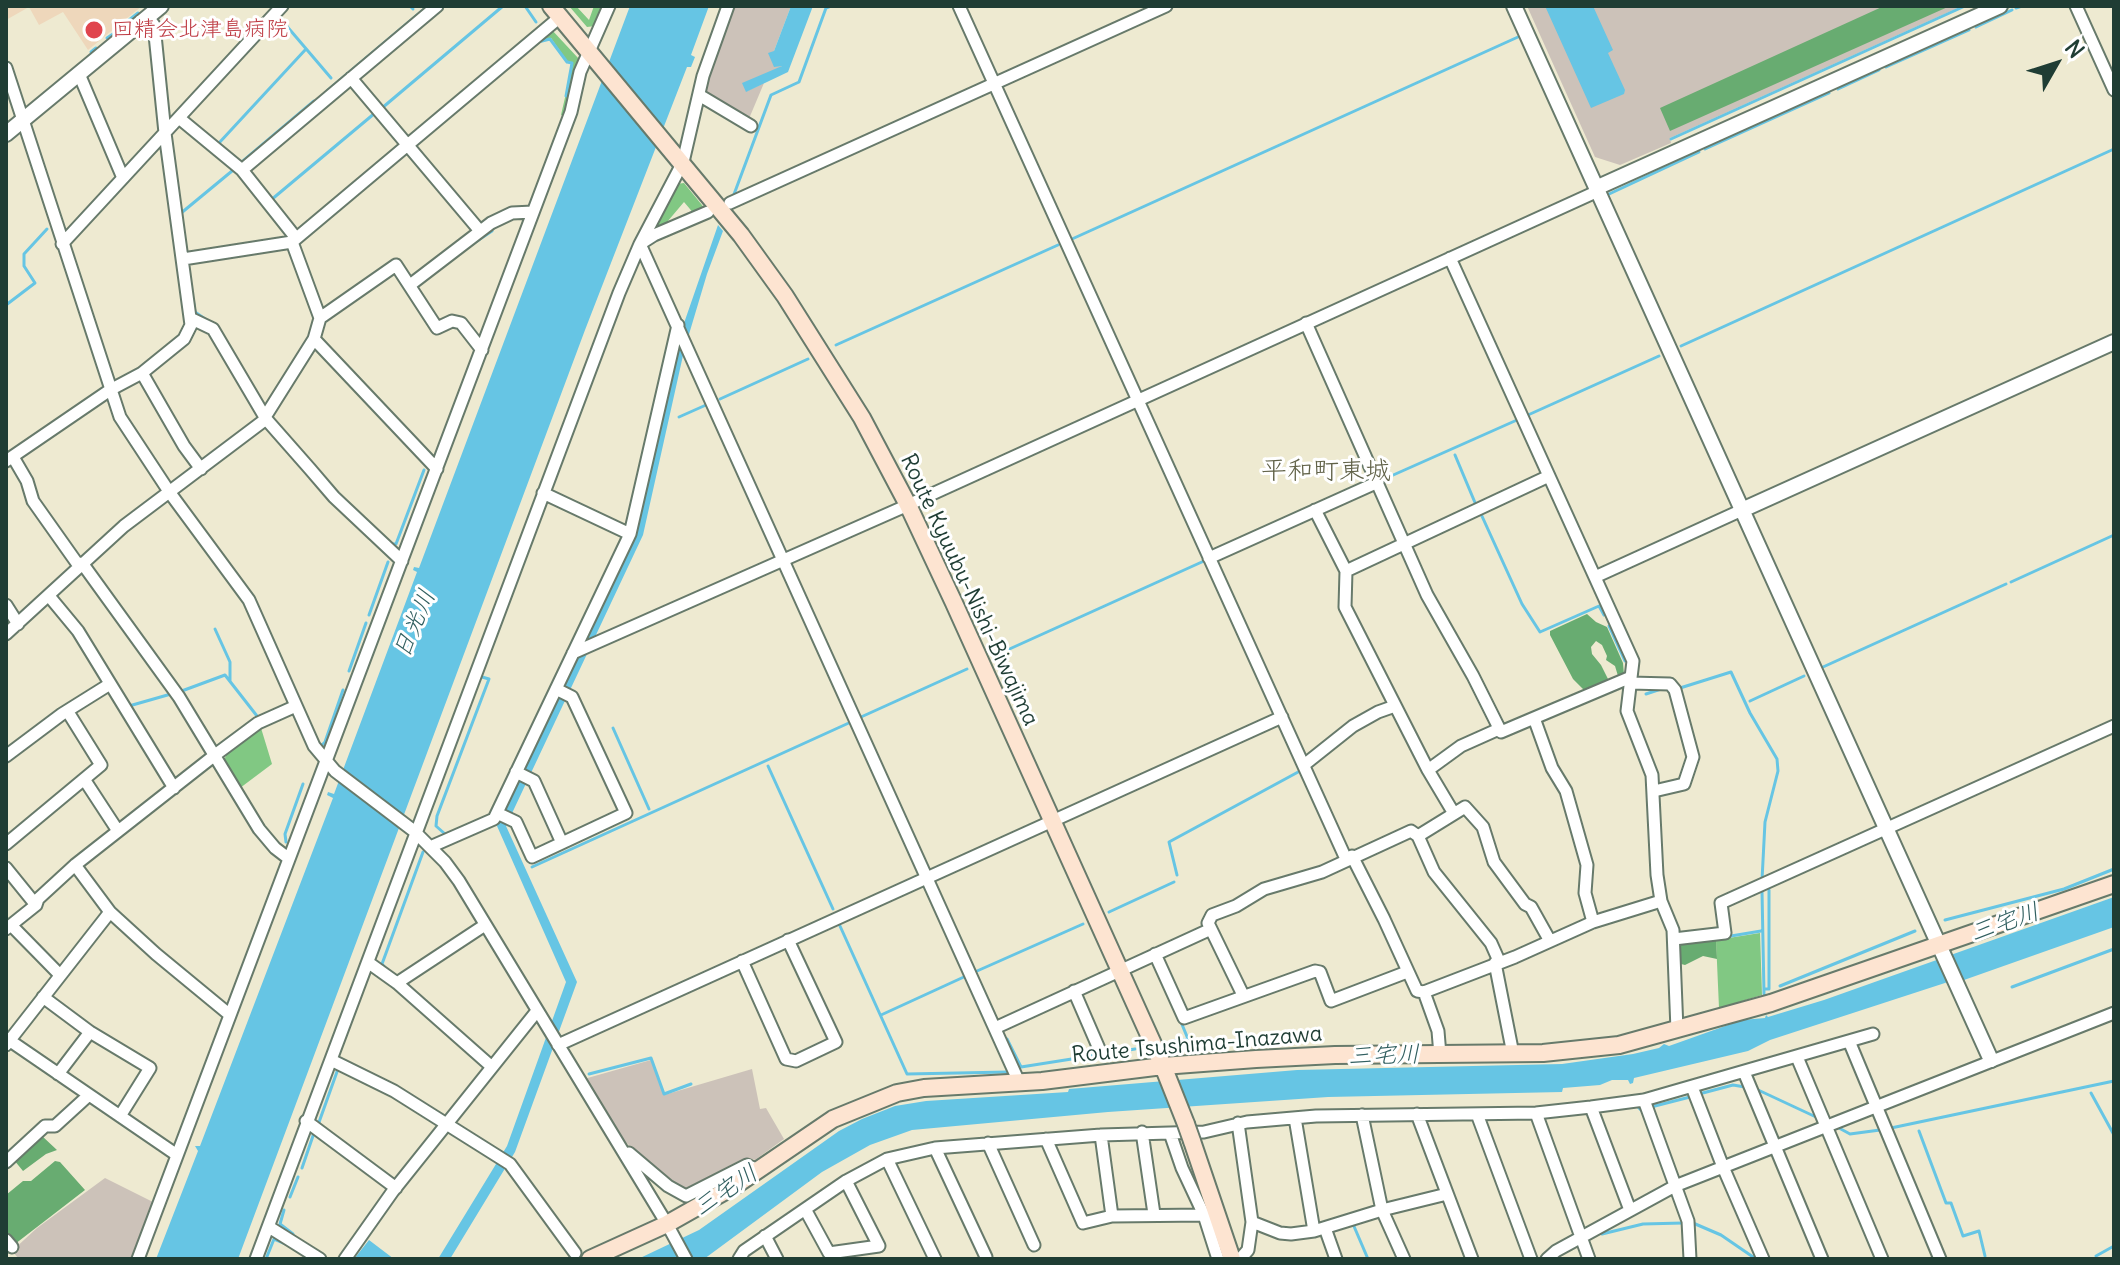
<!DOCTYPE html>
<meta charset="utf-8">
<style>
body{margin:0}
#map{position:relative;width:2120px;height:1265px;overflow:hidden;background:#eeead1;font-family:Delius,sans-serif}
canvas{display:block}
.frame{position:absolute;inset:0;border:8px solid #1f3d34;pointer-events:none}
.north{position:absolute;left:2016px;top:24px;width:80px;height:80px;-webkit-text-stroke:6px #fff;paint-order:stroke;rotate:51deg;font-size:22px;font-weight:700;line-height:32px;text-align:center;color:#1f3d34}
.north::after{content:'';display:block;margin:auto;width:28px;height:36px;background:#1f3d34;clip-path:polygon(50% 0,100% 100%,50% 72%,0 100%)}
</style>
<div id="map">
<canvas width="2120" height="1265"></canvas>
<div class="frame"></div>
<div class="north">N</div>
</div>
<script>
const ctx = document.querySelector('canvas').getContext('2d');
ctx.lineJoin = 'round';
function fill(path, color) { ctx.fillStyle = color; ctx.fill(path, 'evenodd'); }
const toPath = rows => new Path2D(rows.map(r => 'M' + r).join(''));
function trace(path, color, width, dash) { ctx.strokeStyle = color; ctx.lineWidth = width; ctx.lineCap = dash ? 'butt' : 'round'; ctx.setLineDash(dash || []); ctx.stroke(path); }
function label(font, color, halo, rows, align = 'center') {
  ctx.font = font + ' Delius,"Klee One",sans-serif'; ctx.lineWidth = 6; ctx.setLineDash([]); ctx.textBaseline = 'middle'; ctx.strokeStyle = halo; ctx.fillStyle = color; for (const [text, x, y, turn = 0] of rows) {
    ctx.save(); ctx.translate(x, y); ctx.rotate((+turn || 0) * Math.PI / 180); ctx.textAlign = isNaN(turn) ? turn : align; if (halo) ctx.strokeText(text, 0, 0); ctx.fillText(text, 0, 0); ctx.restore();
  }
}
fill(toPath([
 [6,6,142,6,88,50,63,12,39,25,29,7,6,20]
]), '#eed7bb');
fill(toPath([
 [732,6,791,6,774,51,782,66,747,91,764,83,748,121,709,99,704,91],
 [1527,6,1962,6,1670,138,1671,143,1620,165,1595,157],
 [651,1060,664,1095,752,1069,760,1109,766,1108,784,1139,755,1160,753,1159,685,1193,659,1176,617,1133,584,1079],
 [105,1178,155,1203,134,1259,19,1259,12,1251,37,1228]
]), '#ccc2b9');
fill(toPath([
 [569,6,576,6,589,20,594,6,604,6,595,26,587,27],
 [551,29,579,59,564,116,561,115,573,63,567,61,551,38,537,41],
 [684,183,706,210,695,215,684,202,662,228,655,231,652,229,676,184],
 [261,728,272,764,240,788,224,761,226,755],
 [1760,933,1762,995,1719,1008,1716,940]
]), '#81c883');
fill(toPath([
 [1884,6,1950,6,1670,131,1660,108],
 [1587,614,1596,622,1607,627,1623,663,1624,675,1620,678,1618,676,1615,666,1606,660,1607,656,1602,645,1596,641,1591,647,1592,654,1601,665,1609,681,1586,692,1573,679,1550,635,1550,631],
 [1716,940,1717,959,1703,956,1685,965,1681,964,1678,945,1681,943],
 [42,1136,57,1150,46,1154,23,1171,14,1160],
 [55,1161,60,1162,85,1190,15,1244,6,1235,6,1195,23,1181,31,1181]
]), '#68ac71');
fill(toPath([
 [630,6,709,6,691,55,695,57,691,67,687,67,585,330,238,1259,156,1259,198,1151,195,1146,200,1146,333,798,327,795,328,792,334,794,417,572,413,570,414,567,419,568],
 [791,6,813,6,788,72,746,92,742,83,782,66,774,67,768,53,774,51],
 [1545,6,1593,6,1613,50,1608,53,1625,90,1624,94,1591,108],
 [718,225,723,231,707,274,684,351,643,535,506,826,577,982,515,1152,450,1259,438,1259,507,1146,566,982,497,826,634,533,683,326],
 [2114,897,2114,927,1964,980,1948,982,1770,1040,1748,1051,1634,1078,1633,1083,1630,1084,1628,1080,1612,1080,1600,1085,1563,1088,1562,1092,1328,1097,1108,1112,912,1130,870,1145,822,1172,704,1259,638,1259,699,1230,839,1131,862,1119,895,1106,926,1101,1068,1092,1069,1089,1297,1070,1562,1064,1633,1054,1659,1048,1664,1044,1669,1046,1742,1020,1765,1018,1766,1015,1768,1017,1824,1000],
 [369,1240,394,1259,354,1259]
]), '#66c5e4');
trace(toPath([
 [410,6,413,9],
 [525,6,536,22],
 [2016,8,2022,6],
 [279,17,331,78],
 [120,27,138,13],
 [1976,27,2012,10],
 [107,38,113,34],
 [538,42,550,39,567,62,572,63,566,96],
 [91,52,96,48],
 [1886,67,1969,30],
 [1838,89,1879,70],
 [327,91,428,6],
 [382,108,503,6],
 [1671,139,1965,6],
 [219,143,306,49],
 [1705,149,1829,93],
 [243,161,314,101],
 [1607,195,1699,152],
 [733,197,771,95,799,82,826,8,831,6],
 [271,200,375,113],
 [180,214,232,171],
 [1072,239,1518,37],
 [468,247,492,231],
 [193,299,195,312,208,321],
 [6,305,35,283,24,266,24,254,47,229],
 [836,345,1058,245],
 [1681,346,2114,149],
 [720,399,808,359],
 [1528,415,1659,356],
 [679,417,706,405],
 [1455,455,1476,505],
 [1382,480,1517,420],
 [1481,514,1522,604,1540,632,1599,606,1604,615],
 [389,544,396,544,424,470],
 [2011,582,2114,535],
 [369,615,388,562],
 [1609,626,1625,661],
 [215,629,230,662,230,681],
 [994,656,1204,561],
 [1823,667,2006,584],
 [349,671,366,623],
 [1680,688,1731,672,1750,713,1777,759,1778,771,1765,822,1762,880],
 [179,692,225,675,257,716],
 [1646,694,1661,689],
 [1750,701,1804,676],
 [129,706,171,694],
 [861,717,967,669],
 [613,728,649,809],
 [322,745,325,742,343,690],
 [768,766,833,909],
 [452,832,445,834,436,826,437,816,489,679,482,677],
 [286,842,285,834,303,784],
 [532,867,851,722],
 [1177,875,1169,842,1300,771],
 [1762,891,1764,994],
 [1109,912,1174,882],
 [1945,920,2064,889,2114,869],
 [840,926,907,1074,1008,1072],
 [956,930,973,967],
 [1731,936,1761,931],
 [386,969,382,964,423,852],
 [977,971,1083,924],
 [977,976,996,1018],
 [1780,986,1915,931],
 [2012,987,2114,949],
 [1764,989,1769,989,1769,890],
 [881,1015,966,976],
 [1007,1039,1021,1067,1135,1049],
 [1174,1041,1188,1039,1181,1022],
 [589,1074,651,1058,664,1094,691,1084],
 [1756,1089,1816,1117],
 [2091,1093,2114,1135],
 [1699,1094,1733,1085,1745,1087],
 [1638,1107,1641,1110],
 [1651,1107,1690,1097],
 [318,1125,338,1069],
 [1839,1128,1850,1134,1880,1130],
 [1891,1128,2114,1081],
 [1919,1131,1946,1203,1951,1203,1963,1236,1979,1231,1985,1256],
 [302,1168,315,1130],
 [290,1197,298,1177],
 [284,1210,280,1224,293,1234],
 [1693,1223,1721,1235,1756,1259],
 [1353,1224,1368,1259],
 [1602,1234,1643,1224,1683,1223],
 [2096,1256,2114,1246],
 [266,1259,274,1239,286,1244]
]), '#66c5e4', 3);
const minor = toPath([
 [959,6,1346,859],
 [2076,6,2114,90],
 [6,68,120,417,170,493,249,600,314,746,335,771,414,831,445,862,459,881,667,1224,686,1259],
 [79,74,123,178],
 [351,78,480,231],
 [699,95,751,126],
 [179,118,242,170,296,238],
 [242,170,437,6],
 [730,203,1166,6],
 [62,244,282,6],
 [640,244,1019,1082],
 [640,244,654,235,708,212],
 [1450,258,1633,661,1627,711,1652,775,1657,875,1661,901,1673,930,1677,1030],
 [183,259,292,242],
 [410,285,491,223,512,213,533,212],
 [320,318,396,265,437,328,452,321,461,323,482,350],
 [192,319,213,329,266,419,310,469,334,497,402,561],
 [1306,323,1427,595,1473,676,1501,732,1534,718,1552,768,1566,791,1587,865,1585,893,1593,922],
 [314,339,437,469],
 [142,373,184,446,201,469],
 [265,417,314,339,320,318,292,242,560,17],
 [13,457,27,481,33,501,79,566],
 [6,461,110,390,142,373,184,339,191,325,165,133,154,25,148,17],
 [1315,510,1346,571],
 [630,534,678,325],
 [1209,558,1378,482],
 [82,563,179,697,259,829,275,848,288,858],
 [1595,577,1742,510],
 [49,596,78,631,174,788],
 [6,605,18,624],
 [6,634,124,526,266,419],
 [573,653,908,505,1598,191],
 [1630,683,1670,684,1675,690,1693,757,1684,784,1654,791],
 [1534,718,1631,677],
 [6,756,62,714,110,684],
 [1304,765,1353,726,1378,712,1395,706],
 [1428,770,1461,746,1499,729],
 [516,772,534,781,562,843],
 [84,779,118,831],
 [1453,812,1428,770,1345,607,1346,571,1549,476],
 [497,813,516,822,532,857,626,813,572,697,556,689],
 [1418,836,1434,872,1491,943,1499,961],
 [6,844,101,765,68,712],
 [430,847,494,819,630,534,543,493],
 [1352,856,1384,919,1417,991,1424,992,1515,957,1593,922,1661,901],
 [75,865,110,912,156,954,230,1015],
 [6,868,36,905],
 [11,925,60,975],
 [6,929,36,905,38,899,75,865,215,755,258,723,296,706],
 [1674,939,1725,933,1721,903,2114,726],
 [1155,954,1184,1018,1315,971,1320,972,1331,1001,1407,972],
 [742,961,786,1059,796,1061,836,1042,788,940],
 [369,963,397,983,492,1067],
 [1495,963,1513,1054],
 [397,983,485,925],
 [1074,991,1100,1051],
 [1424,992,1438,1031,1440,1055],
 [1243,995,1208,923,1212,915,1236,906,1264,889,1322,872,1411,831,1418,836,1465,807,1483,827,1494,862,1525,904,1531,907,1550,941],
 [43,997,90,1032,150,1068,120,1116],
 [995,1028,1211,929],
 [6,1038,177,1155],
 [1849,1041,1940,1259],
 [6,1045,110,912],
 [558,1045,1282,717],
 [1797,1057,1882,1259],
 [331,1060,394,1091,510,1164,575,1253],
 [1744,1072,1822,1259],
 [58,1074,90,1032],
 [1692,1087,1723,1167,1763,1259],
 [1644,1100,1688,1221,1690,1259],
 [1591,1107,1630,1210],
 [1536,1113,1589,1259],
 [1417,1114,1472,1259],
 [1477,1114,1531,1259],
 [1362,1115,1382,1210,1447,1194],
 [1295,1118,1314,1231],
 [306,1121,396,1188],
 [1238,1123,1252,1222,1280,1233,1291,1234,1314,1231,1382,1210,1404,1259],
 [1142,1132,1154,1214],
 [1170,1133,1182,1168,1204,1215],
 [1101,1135,1112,1216,1204,1215,1218,1259],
 [1046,1139,1083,1223,1112,1216],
 [988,1143,1034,1245],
 [935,1148,986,1257],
 [629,1153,668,1186,686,1196,747,1165,758,1170],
 [887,1159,935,1259],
 [6,1162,45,1126,55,1126,89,1095],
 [805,1209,829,1253,879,1246,846,1181],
 [269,1227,320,1259],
 [1325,1228,1336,1259],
 [765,1236,777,1259],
 [6,1240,12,1247],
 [138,1259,571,112,580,72,609,6],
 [256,1259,619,293,640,244,683,162,703,76,728,6],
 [345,1259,393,1191,537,1011],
 [739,1259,744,1251,846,1181,887,1159,935,1148,1101,1135,1204,1132,1247,1122,1316,1116,1536,1113,1591,1107,1644,1100,1873,1034],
 [1240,1259,1248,1250,1252,1222],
 [1547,1259,1556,1251,1675,1186,2114,1013]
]);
const tertiary = toPath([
 [1514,6,1991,1060],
 [6,134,161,6],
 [1596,188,2000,6],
 [1742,510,2114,342]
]);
const secondary = toPath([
 [551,6,741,235,785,296,862,418,908,505,954,603,1163,1066,1186,1124],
 [1192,1141,1232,1259],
 [590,1259,667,1224,736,1185,833,1119,897,1093,924,1088,1042,1081,1163,1066,1256,1059,1335,1055,1543,1053,1619,1045,1771,1003,2114,884]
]);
trace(minor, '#677a6b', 15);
trace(tertiary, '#677a6b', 18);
trace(secondary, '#677a6b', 20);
trace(minor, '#fff', 11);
trace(tertiary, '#fff', 14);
trace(secondary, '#fde4d1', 16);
const secondaryBridge = toPath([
 [1186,1124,1192,1141]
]);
trace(secondaryBridge, '#677a6b', 20, []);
trace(secondaryBridge, '#fde4d1', 16);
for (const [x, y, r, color] of [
 [94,30,10,"#e0444e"]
]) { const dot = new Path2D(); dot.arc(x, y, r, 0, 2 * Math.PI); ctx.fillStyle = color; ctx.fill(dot); trace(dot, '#fff', 3); }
label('22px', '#be3a42', '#fff', [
 ["回精会北津島病院",112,30]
], 'left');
label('22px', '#1f3d34', '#fff', [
 ["Route Kyuubu-Nishi-Biwajima",969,590,65],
 ["Route Tsushima-Inazawa",1197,1045,-5]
]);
label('italic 24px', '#315f60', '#fff', [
 ["日光川",415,624,-67],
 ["三宅川",2005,923,-19],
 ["三宅川",1384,1056,-2],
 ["三宅川",726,1191,-34]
]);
label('26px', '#616248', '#fff', [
 ["平和町東城",1326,472]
]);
</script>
